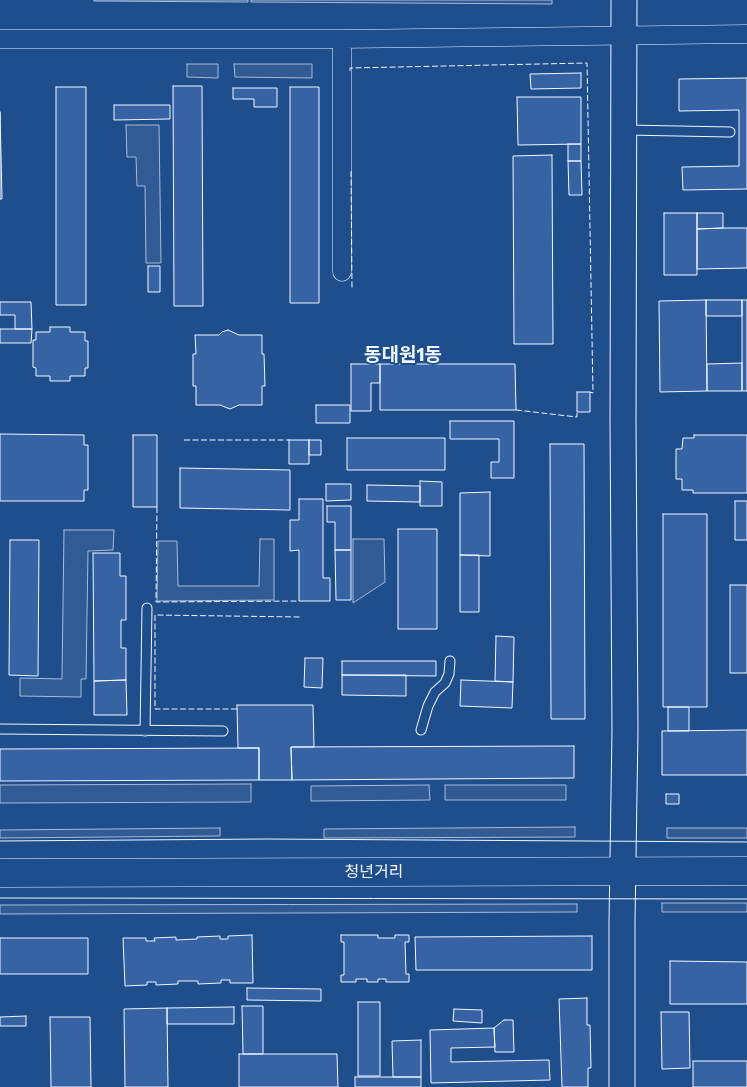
<!DOCTYPE html>
<meta charset="utf-8">
<style>
body{margin:0}
canvas{display:block;background:#1f4e8c}
</style>
<canvas width="747" height="1087"></canvas>
<script>
const ctx = document.querySelector('canvas').getContext('2d');
ctx.lineJoin = 'round';
function fill(path, color) { ctx.fillStyle = color; ctx.fill(path, 'evenodd'); }
const toPath = rows => new Path2D(rows.map(r => 'M' + r).join(''));
function trace(path, color, width, dash) { ctx.strokeStyle = color; ctx.lineWidth = width; ctx.lineCap = dash ? 'butt' : 'round'; ctx.setLineDash(dash || []); ctx.stroke(path); }
function label(font, color, halo, rows, align = 'center') {
  ctx.font = font + ' "Work Sans","Noto Sans KR",sans-serif'; ctx.lineWidth = 4; ctx.setLineDash([]); ctx.textBaseline = 'middle'; ctx.strokeStyle = halo; ctx.fillStyle = color; for (const [text, x, y, turn = 0] of rows) {
    ctx.save(); ctx.translate(x, y); ctx.rotate((+turn || 0) * Math.PI / 180); ctx.textAlign = isNaN(turn) ? turn : align; if (halo) ctx.strokeText(text, 0, 0); ctx.fillText(text, 0, 0); ctx.restore();
  }
}
const green = toPath([
 [94,0,248,0,248,2,94,1,94,0],
 [251,0,552,0,552,4,251,2,251,0],
 [187,64,218,64,218,78,187,77,187,64],
 [234,64,312,64,312,78,235,77,234,64],
 [126,125,159,125,161,263,146,263,145,186,137,186,136,157,127,157,126,125],
 [64,530,114,530,113,550,88,551,86,679,81,679,81,697,20,696,20,678,62,679,64,530],
 [260,539,274,539,274,600,157,601,158,541,177,541,178,586,259,586,260,539],
 [353,539,384,539,385,582,353,603,353,539],
 [251,784,251,802,0,803,0,785,251,784],
 [429,785,430,800,311,801,311,786,429,785],
 [445,785,566,785,566,800,445,800,445,785],
 [575,827,575,837,324,838,324,829,575,827],
 [220,828,220,836,0,838,0,830,220,828],
 [667,828,747,828,747,838,667,838,667,828],
 [662,903,747,903,747,912,662,912,662,903],
 [577,904,577,912,0,914,0,905,577,904]
]);
fill(green, '#305b95');
trace(green, '#a8bbd7', 1);
const building = toPath([
 [581,73,581,88,531,89,530,74,581,73],
 [747,78,747,189,683,190,682,167,739,166,739,110,679,111,679,79,747,78],
 [173,86,202,86,203,306,174,306,173,86],
 [56,87,86,87,86,305,56,305,56,87],
 [290,87,319,87,319,303,290,303,290,87],
 [233,88,277,88,277,107,254,107,254,99,233,99,233,88],
 [517,97,581,97,581,144,518,145,517,97],
 [114,105,170,105,170,119,114,120,114,105],
 [0,112,2,199,0,199,0,112],
 [568,144,581,144,581,161,568,161,568,144],
 [552,155,553,344,514,344,513,156,552,155],
 [568,161,581,161,582,195,569,195,568,161],
 [664,213,697,213,697,275,664,275,664,213],
 [697,213,723,213,723,228,697,229,697,213],
 [723,228,747,228,747,268,697,269,697,229,723,228],
 [148,266,160,266,160,292,148,292,148,266],
 [706,300,742,300,742,316,706,316,706,300],
 [706,300,707,391,660,392,659,301,706,300],
 [742,300,747,300,747,391,742,391,742,300],
 [0,302,31,302,32,329,15,329,15,315,0,315,0,302],
 [50,327,70,327,70,332,85,332,85,341,88,341,88,368,85,368,85,376,70,376,70,381,50,381,50,376,36,376,36,368,33,367,33,340,36,340,36,332,50,332,50,327],
 [0,329,32,329,31,343,0,343,0,329],
 [228,330,239,335,262,335,262,354,264,354,265,386,262,386,262,405,239,405,230,409,220,405,196,405,196,386,193,386,193,354,196,354,195,335,219,335,222,332,228,330],
 [742,363,742,391,707,391,707,364,742,363],
 [351,364,380,364,380,383,371,383,371,411,351,411,351,364],
 [380,364,515,364,516,410,380,410,380,364],
 [577,392,590,392,590,412,577,412,577,392],
 [316,405,350,405,350,423,316,423,316,405],
 [450,421,514,421,514,478,491,478,491,462,499,462,499,439,450,439,450,421],
 [0,434,84,435,84,445,88,445,88,490,84,490,84,501,0,501,0,434],
 [133,435,157,435,157,507,133,507,133,435],
 [694,435,747,435,747,493,693,493,693,490,682,490,682,479,676,479,676,449,682,449,683,438,694,438,694,435],
 [347,438,445,438,445,470,347,470,347,438],
 [289,440,309,440,309,464,289,464,289,440],
 [309,440,321,440,321,455,309,455,309,440],
 [550,444,584,444,585,719,551,719,550,444],
 [180,468,290,470,290,510,180,508,180,468],
 [420,481,442,482,442,506,420,506,420,481],
 [326,484,351,484,351,500,326,501,326,484],
 [367,485,420,486,420,502,367,501,367,485],
 [490,492,490,556,460,555,460,493,490,492],
 [299,499,323,499,323,578,330,578,330,601,299,601,299,550,290,551,290,520,299,520,299,499],
 [735,501,747,501,747,540,735,540,735,501],
 [327,506,351,506,351,550,335,550,335,522,327,522,327,506],
 [663,514,707,514,707,707,663,707,663,514],
 [398,529,437,529,437,629,398,629,398,529],
 [10,540,39,540,38,676,9,675,10,540],
 [335,550,351,550,351,600,336,600,335,550],
 [93,553,120,553,120,576,126,576,126,620,121,620,121,648,126,648,126,680,94,681,93,553],
 [460,555,479,555,479,612,460,612,460,555],
 [730,585,747,585,747,673,730,673,730,585],
 [496,636,514,637,513,682,495,681,496,636],
 [305,658,323,658,322,688,304,687,305,658],
 [342,661,436,661,436,676,342,675,342,661],
 [342,675,406,675,406,696,342,695,342,675],
 [126,680,127,715,94,715,94,681,126,680],
 [461,680,513,682,512,708,460,706,461,680],
 [237,705,313,705,314,747,291,747,292,780,259,780,259,748,238,748,237,705],
 [668,707,689,707,689,731,668,731,668,707],
 [747,730,747,775,662,775,662,731,747,730],
 [574,746,574,778,292,780,291,747,574,746],
 [259,748,259,780,0,781,0,749,259,748],
 [666,794,679,794,679,804,666,804,666,794],
 [252,935,253,983,230,983,230,980,221,980,221,983,198,984,198,981,178,981,178,984,156,985,156,982,147,982,147,985,125,986,123,938,146,938,146,941,155,941,154,938,176,937,176,940,197,939,197,937,220,936,220,939,228,939,228,936,252,935],
 [341,935,378,935,378,938,395,938,395,935,409,935,409,942,405,942,406,974,409,974,409,982,386,982,386,979,378,979,378,982,367,982,367,979,356,979,356,982,341,982,341,975,344,975,344,942,341,942,341,935],
 [592,936,592,970,416,970,415,937,592,936],
 [0,938,88,938,88,974,0,974,0,938],
 [670,961,747,962,747,1004,670,1004,670,961],
 [247,988,321,989,321,1001,247,1000,247,988],
 [587,998,587,1025,590,1025,591,1068,588,1068,588,1087,562,1087,559,999,587,998],
 [358,1002,380,1002,380,1076,358,1076,358,1002],
 [242,1006,263,1006,263,1054,243,1054,242,1006],
 [234,1007,234,1024,167,1024,167,1008,234,1007],
 [167,1008,168,1087,125,1087,124,1009,167,1008],
 [454,1009,482,1010,482,1023,453,1021,454,1009],
 [661,1012,689,1012,690,1068,662,1069,661,1012],
 [26,1016,26,1026,0,1026,0,1017,26,1016],
 [50,1017,90,1017,91,1087,51,1087,50,1017],
 [504,1020,513,1020,514,1052,495,1052,494,1028,504,1020],
 [494,1028,495,1047,451,1048,451,1062,549,1060,550,1080,431,1083,430,1030,494,1028],
 [421,1040,421,1077,393,1077,392,1041,421,1040],
 [239,1054,337,1054,338,1087,239,1087,239,1054],
 [693,1061,747,1061,747,1087,693,1087,693,1061],
 [355,1077,421,1077,421,1087,355,1087,355,1077]
]);
fill(building, '#3563a3');
trace(building, '#f2f6ff', 1);
const service = toPath([
 [626,130,730,132],
 [0,729,223,731],
 [421,730,428,706,435,692,445,683,449,674,450,661],
 [145,731,147,608]
]);
const minor = toPath([
 [0,39,342,39,747,34],
 [342,39,342,272]
]);
const secondary = toPath([
 [622,1087,622,922,625,730,623,422,624,0]
]);
const primary = toPath([
 [0,873,747,871]
]);
trace(service, '#f2f6ff', 11);
trace(minor, '#f2f6ff', 19);
trace(secondary, '#f2f6ff', 27);
trace(primary, '#f2f6ff', 29);
trace(service, '#1f4e8c', 9);
trace(minor, '#1f4e8c', 18);
trace(secondary, '#1f4e8c', 25);
trace(primary, '#1f4e8c', 28);
trace(toPath([
 [0,841,266,839,747,842],
 [0,898,747,899]
]), '#f2f6ff', 1);
trace(toPath([
 [350,71,350,68,587,63,593,393,590,392],
 [351,171,352,289],
 [516,410,577,417,577,412],
 [184,440,289,440],
 [157,507,156,602,299,601],
 [237,709,155,709,155,615,300,617]
]), '#f2f6ff', 1, [6, 2.5]);
label('16px', '#f2f6ff', '#1f4e8c', [
 ["청년거리",374,872]
]);
label('bold 19px', '#f2f6ff', '#1f4e8c', [
 ["동대원1동",403,355]
]);
</script>
